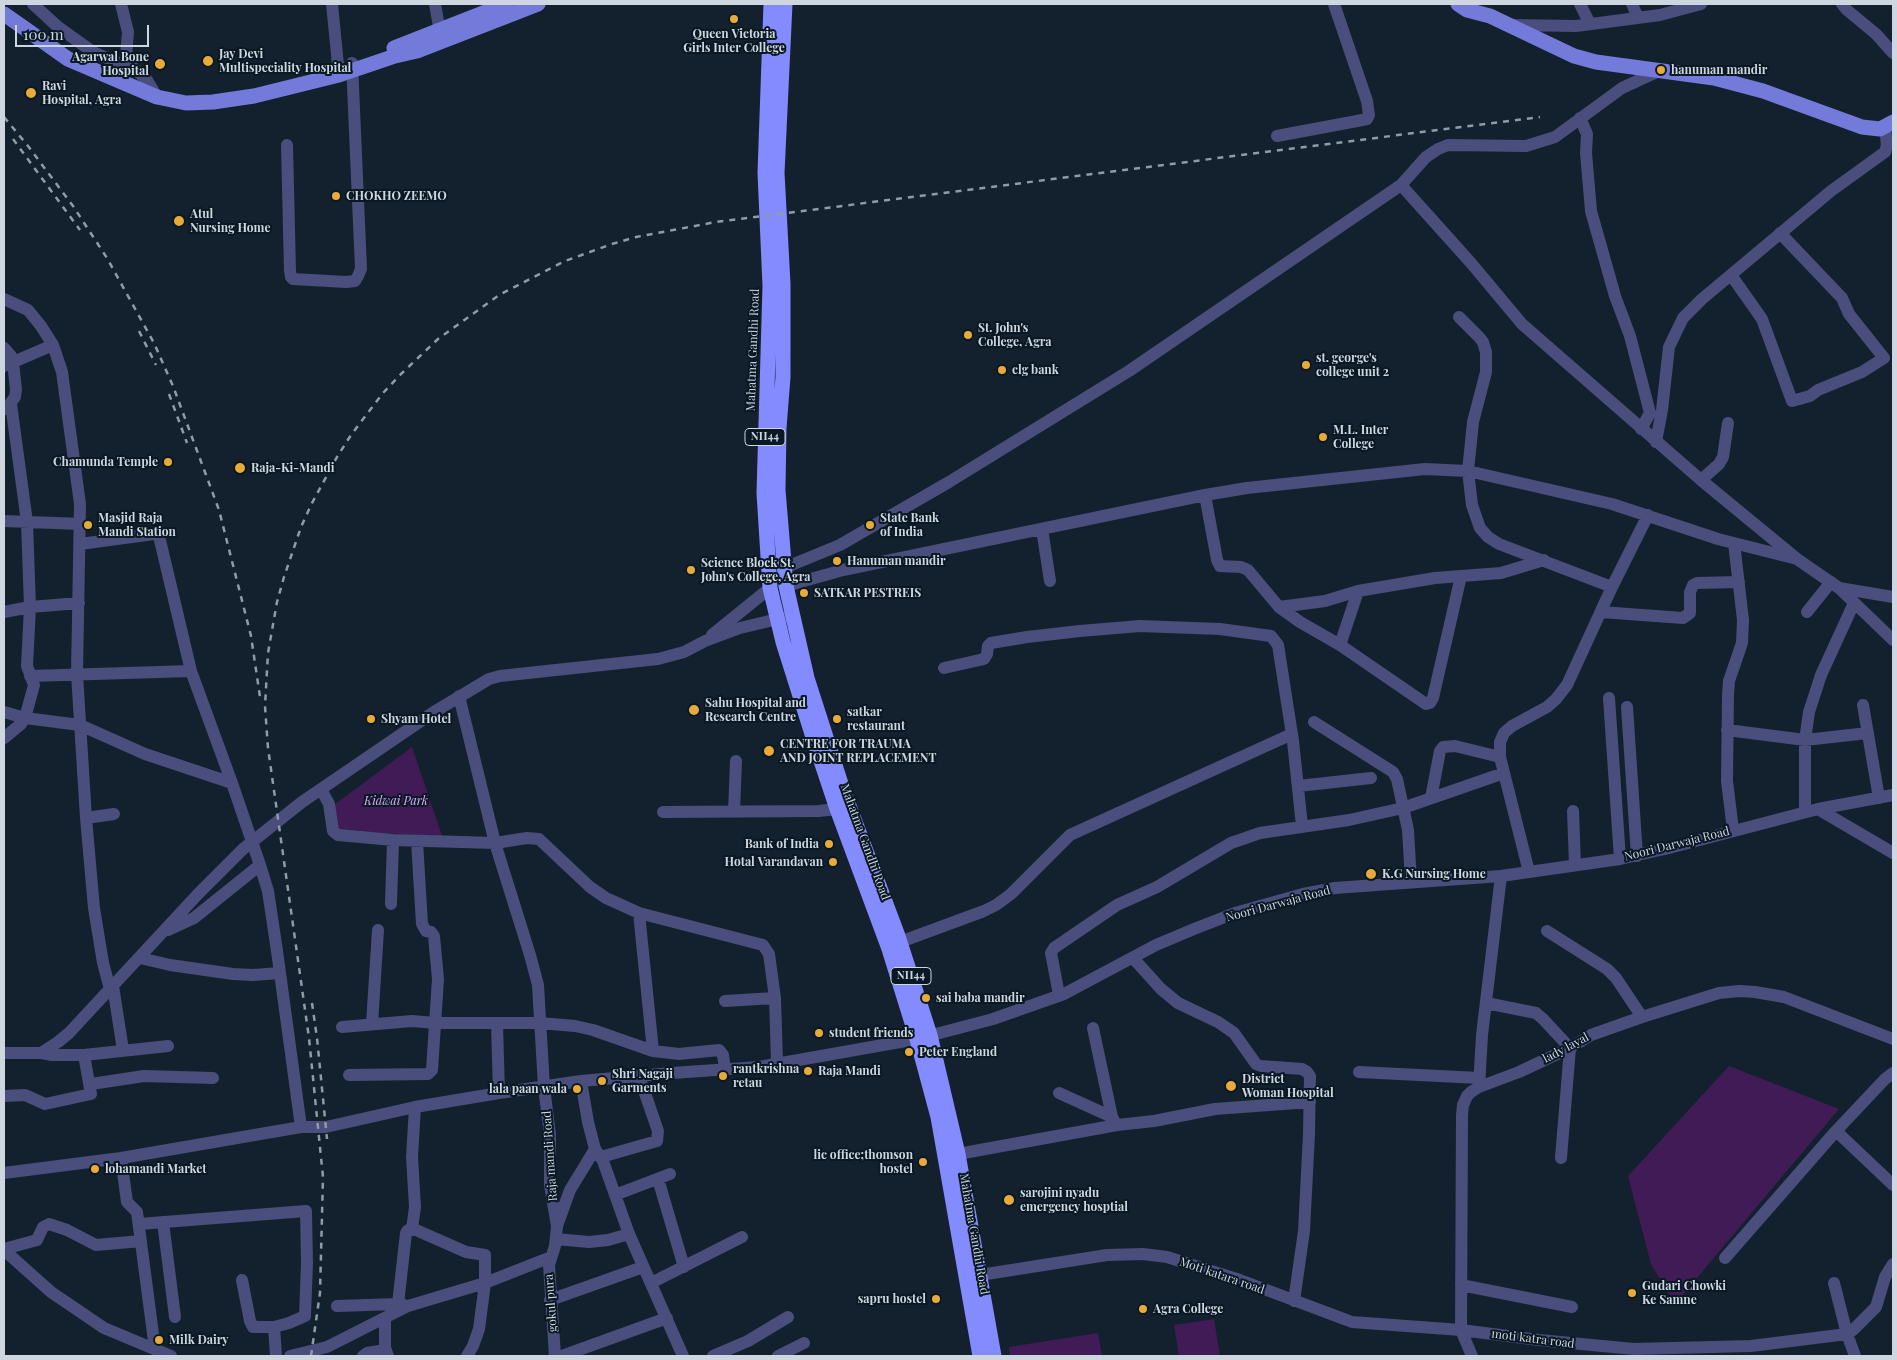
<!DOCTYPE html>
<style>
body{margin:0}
#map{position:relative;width:1897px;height:1360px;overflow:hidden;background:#13212e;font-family:"Playfair Display",serif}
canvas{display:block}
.frame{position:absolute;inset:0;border:5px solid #ced7e0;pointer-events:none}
.scale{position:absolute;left:15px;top:25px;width:134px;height:22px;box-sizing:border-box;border:2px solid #ced7e0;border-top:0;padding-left:6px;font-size:15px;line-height:18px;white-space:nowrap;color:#ced7e0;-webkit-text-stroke:4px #0a1824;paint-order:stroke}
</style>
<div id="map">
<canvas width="1897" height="1360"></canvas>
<div class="frame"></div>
<div class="scale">100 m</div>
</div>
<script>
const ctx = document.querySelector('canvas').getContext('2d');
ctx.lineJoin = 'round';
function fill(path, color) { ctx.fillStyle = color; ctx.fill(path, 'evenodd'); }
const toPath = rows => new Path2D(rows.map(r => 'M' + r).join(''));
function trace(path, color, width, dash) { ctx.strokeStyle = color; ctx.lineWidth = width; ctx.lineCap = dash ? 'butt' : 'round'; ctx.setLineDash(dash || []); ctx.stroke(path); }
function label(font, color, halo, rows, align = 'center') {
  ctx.font = font + ' "Playfair Display",serif'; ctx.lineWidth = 4; ctx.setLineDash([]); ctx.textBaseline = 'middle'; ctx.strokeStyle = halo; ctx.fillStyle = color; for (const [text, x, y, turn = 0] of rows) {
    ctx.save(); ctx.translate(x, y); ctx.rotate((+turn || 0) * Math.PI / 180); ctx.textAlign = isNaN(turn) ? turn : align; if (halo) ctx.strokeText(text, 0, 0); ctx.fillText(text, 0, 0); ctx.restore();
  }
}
fill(toPath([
 [412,747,442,836,339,831,334,805],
 [1729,1066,1839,1109,1675,1304,1651,1264,1628,1176],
 [1214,1319,1220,1356,1179,1356,1174,1325],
 [1098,1333,1102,1356,1010,1356,1009,1347]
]), '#411b56');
trace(toPath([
 [33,4,58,27,93,52,135,70],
 [121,4,128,32,126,57,128,63,147,80,157,97],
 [332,4,339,75],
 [435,4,441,38],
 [1580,4,1590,24],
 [1632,4,1638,18],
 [1842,4,1847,10,1876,34,1893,53],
 [1509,25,1576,26,1660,15,1701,4],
 [1580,118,1587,134,1586,153,1591,211,1615,296,1630,336,1650,413,1641,429],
 [1277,136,1357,121,1367,119,1369,115,1367,101,1334,4],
 [287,145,290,271,291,277,293,279,346,282,355,281,358,276,361,269,352,63],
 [1401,185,1471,263,1522,324,1701,480,1797,559,1839,588,1893,640],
 [1731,275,1762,319,1792,401,1810,396,1818,390,1862,372,1884,358,1849,314,1842,298,1780,233],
 [4,299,28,310,41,326,53,345,62,372,80,504,77,674,86,818,94,908,103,963,110,989],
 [1459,317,1479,337,1483,342,1486,352,1486,372,1473,422,1468,471,1472,505,1480,528,1488,537,1499,544,1612,587],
 [4,348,11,356,13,362,16,390,15,397,6,409],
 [4,366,53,345],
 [1656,442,1662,410,1669,347,1683,318,1702,299,1831,191,1885,152,1887,145,1885,128],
 [1701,480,1719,464,1723,457,1728,423],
 [1205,495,1217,560,1220,566,1241,567,1248,570,1279,607,1300,622,1340,645,1426,704,1430,703,1433,698,1461,576],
 [4,521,81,524],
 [1042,529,1050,581],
 [80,544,154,534,159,536,191,671,232,783,260,865,194,918,168,930],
 [784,568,840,545,949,482,1129,371,1401,185,1426,157,1438,149,1448,145,1526,146,1555,137,1622,88,1661,70],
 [786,586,843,570,1205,495,1247,488,1425,469,1468,471,1612,504,1718,539,1797,559],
 [1839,588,1893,597],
 [1279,607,1325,601,1358,591,1435,578,1501,573,1544,560],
 [4,612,30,607,79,603],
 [1601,612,1683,618,1690,613,1690,592,1693,585,1697,583,1739,582],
 [1807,612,1831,582],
 [712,635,770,588],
 [1340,645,1358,591],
 [944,668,984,659,987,654,988,646,991,643,1027,637,1080,631,1140,626,1220,629,1271,636,1278,645,1293,741,1302,826],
 [30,676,191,671],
 [459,696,495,843,530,955,538,985,544,1087,550,1135,550,1185,557,1226],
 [1609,698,1620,859],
 [1863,705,1879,798],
 [1627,707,1637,856],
 [4,712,25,718,80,725,145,754,232,783],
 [1314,722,1393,772,1397,779,1408,830,1411,881],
 [1727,730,1805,740,1868,733],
 [4,738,21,724,25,718,34,685,27,666,30,607,27,522,11,404],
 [1298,786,1371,778],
 [321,789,329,804,333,831,338,835,393,840,495,843,527,838,539,839,590,887,606,898,639,913,763,945,769,954,775,998,777,1063],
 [1431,798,1440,751,1443,747,1455,746,1500,757],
 [1818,809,1893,853],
 [1573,811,1575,864],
 [663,812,819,811,837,809],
 [734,812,736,761],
 [1805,812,1805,740,1809,712,1821,675,1854,603],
 [86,818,114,814],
 [1733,830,1727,781,1728,695,1729,681,1742,643,1743,620,1734,543],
 [260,865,268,891,277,951,301,1127],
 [1529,872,1500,757,1500,742,1504,733,1512,726,1547,707,1556,699,1567,685,1612,587,1648,515],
 [391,904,393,840],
 [639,913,653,1051],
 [1547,931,1607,969,1616,978,1642,1017],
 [900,942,984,911,996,905,1011,894,1070,835,1292,734],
 [140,958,170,965,233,974,253,975,280,973],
 [1133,958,1161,989,1178,1003,1218,1022,1234,1033,1256,1064,1261,1066,1302,1069,1307,1072,1310,1076,1309,1134,1304,1231,1294,1301],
 [113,986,123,1050],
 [1059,995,1052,958,1051,953,1054,948,1117,905,1157,887,1231,843,1260,833,1349,820,1403,808,1504,773],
 [725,1001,775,998],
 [1486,1003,1536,1013,1543,1019,1570,1048,1561,1158],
 [372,1024,378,930],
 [497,1024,499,1093],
 [342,1027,412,1021,435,1023,540,1023,575,1026,593,1030,653,1051,679,1054,719,1050,723,1055,725,1069],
 [1093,1028,1112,1117],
 [4,1053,41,1053,58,1042,69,1033,198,894,243,849,302,802,434,712,489,679,500,676,658,659,684,652,705,641,740,628,786,617],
 [41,1053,52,1055,84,1055,168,1046],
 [1359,1072,1479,1078],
 [349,1075,428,1074,432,1070,438,979,434,936,431,932,426,931,422,924,417,841],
 [91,1084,144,1076,213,1078],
 [1479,1087,1482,1035,1501,876],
 [1059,1093,1112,1117,1114,1121],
 [4,1096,25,1095,45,1104,91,1094,84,1055],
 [1836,1131,1893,1185],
 [595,1149,603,1161,629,1234,683,1356],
 [958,1154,1117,1125,1154,1121,1215,1109,1310,1102],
 [601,1157,657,1141,658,1131,639,1076],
 [121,1158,127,1202,137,1212,155,1349],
 [4,1173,121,1158,301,1127,326,1127,415,1107,499,1093,581,1081,672,1073,759,1067,917,1039,993,1019,1064,994,1156,945,1194,929,1235,913,1303,894,1335,888,1501,876,1620,859,1669,848,1818,809,1893,795],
 [658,1179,684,1267],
 [615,1195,670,1174],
 [163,1222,175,1317],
 [139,1224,306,1211,307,1263,305,1316,289,1323,274,1327,253,1327,250,1321,242,1280],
 [412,1229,415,1207,412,1157,415,1107],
 [556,1239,589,1242,608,1240,629,1234],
 [4,1249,37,1240,43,1227,49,1224,67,1230,96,1245,141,1241],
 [4,1250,51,1292,104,1328,171,1356],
 [1725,1258,1836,1131,1885,1079,1893,1073],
 [980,1275,1107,1255,1143,1254,1167,1257,1240,1280,1352,1322,1461,1330,1539,1340,1634,1349,1751,1346,1847,1334,1854,1329,1876,1307,1885,1277,1893,1264],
 [651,1283,742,1237],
 [1834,1283,1847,1334,1855,1356],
 [1461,1285,1572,1307],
 [550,1300,643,1267],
 [398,1304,406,1233,408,1230,416,1230,466,1252,485,1255,485,1283,479,1329,473,1346,467,1356],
 [337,1306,398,1304,404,1305],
 [385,1318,385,1348,388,1356],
 [274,1327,276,1356],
 [290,1356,327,1347,408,1306,485,1283,551,1257],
 [363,1356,367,1353,386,1350],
 [555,1356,549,1265,555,1246,557,1226,570,1190,595,1149,588,1122,581,1081],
 [562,1356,667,1318],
 [713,1356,748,1341,788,1317],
 [778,1356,804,1343],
 [1472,1356,1461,1330,1462,1115,1463,1105,1467,1096,1471,1092,1479,1087,1519,1072,1570,1048,1591,1035,1642,1017,1719,993,1739,991,1755,992,1784,997,1893,1039]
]), '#494e7c', 12);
trace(toPath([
 [1458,4,1467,10,1490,16,1574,56,1596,62,1714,78,1763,91,1862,127,1880,129,1893,122],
 [4,14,68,59,157,97,186,103,213,102,254,96,339,75,395,56,417,51,538,4],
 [394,48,506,4]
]), '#737ada', 15);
trace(toPath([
 [771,4,765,173,770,286,764,493,770,588,783,642,812,734,837,809,889,949,917,1039,938,1117,980,1356],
 [785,4,777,173,783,284,783,377,779,428,778,490,786,586,807,678,843,790,898,936,930,1035,958,1154,994,1356]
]), '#848bff', 15);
trace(toPath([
 [4,117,28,146,73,206,107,258,154,343,173,386,219,510,251,636,260,697],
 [13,139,80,230],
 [139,331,156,365],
 [169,394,187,443],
 [312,1003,317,1038,327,1139],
 [311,1356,320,1293,323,1177,309,1038,268,748,265,706,268,653,277,602,284,577,301,527,312,503,337,457,351,435,383,393,401,374,438,339,499,295,565,261,612,244,636,237,716,222,1540,117]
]), '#909ba5', 2.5, [6, 6]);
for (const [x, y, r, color] of [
 [734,19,5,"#e9ab38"],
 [208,61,6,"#e9ab38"],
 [160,64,6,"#e9ab38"],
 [1661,70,5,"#e9ab38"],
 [31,93,6,"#e9ab38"],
 [336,196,5,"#e9ab38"],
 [179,221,6,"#e9ab38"],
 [968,335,5,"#e9ab38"],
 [1306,365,5,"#e9ab38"],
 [1002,370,5,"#e9ab38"],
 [1323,437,5,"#e9ab38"],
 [168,462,5,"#e9ab38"],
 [240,468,6,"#e9ab38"],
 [88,525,5,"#e9ab38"],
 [870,525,5,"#e9ab38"],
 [837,561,5,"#e9ab38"],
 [691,570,5,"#e9ab38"],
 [804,593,5,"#e9ab38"],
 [694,710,6,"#e9ab38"],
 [371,719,5,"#e9ab38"],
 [837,719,5,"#e9ab38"],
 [769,751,6,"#e9ab38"],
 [829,844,5,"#e9ab38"],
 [833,862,5,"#e9ab38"],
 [1371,874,6,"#e9ab38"],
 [926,998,5,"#e9ab38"],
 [819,1033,5,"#e9ab38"],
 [909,1052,5,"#e9ab38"],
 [808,1071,5,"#e9ab38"],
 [723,1076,5,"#e9ab38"],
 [602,1081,5,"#e9ab38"],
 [1231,1086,6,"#e9ab38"],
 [577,1089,5,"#e9ab38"],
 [923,1162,5,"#e9ab38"],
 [95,1169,5,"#e9ab38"],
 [1009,1200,6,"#e9ab38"],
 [1632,1293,5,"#e9ab38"],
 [936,1299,5,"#e9ab38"],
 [1143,1309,5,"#e9ab38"],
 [159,1340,5,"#e9ab38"]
]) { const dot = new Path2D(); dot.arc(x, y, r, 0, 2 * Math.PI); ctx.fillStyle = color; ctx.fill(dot); trace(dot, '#0a1824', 2); }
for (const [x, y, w] of [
 [765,437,40],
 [911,976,40]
]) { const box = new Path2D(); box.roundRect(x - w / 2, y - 8.5, w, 17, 4); ctx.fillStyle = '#0a1824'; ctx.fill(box); trace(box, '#ced7e0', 1); }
label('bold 11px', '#ced7e0', null, [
 ["NH44",765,437],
 ["NH44",911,976]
]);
label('bold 12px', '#ced7e0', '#0a1824', [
 ["Queen Victoria",734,34,"center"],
 ["Girls Inter College",734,48,"center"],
 ["Jay Devi",219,54],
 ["Multispeciality Hospital",219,68],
 ["Agarwal Bone",149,57,"right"],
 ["Hospital",149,71,"right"],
 ["hanuman mandir",1671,70],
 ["Ravi",42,86],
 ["Hospital, Agra",42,100],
 ["CHOKHO ZEEMO",346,196],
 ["Atul",190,214],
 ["Nursing Home",190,228],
 ["St. John's",978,328],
 ["College, Agra",978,342],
 ["st. george's",1316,358],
 ["college unit 2",1316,372],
 ["clg bank",1012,370],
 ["M.L. Inter",1333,430],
 ["College",1333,444],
 ["Chamunda Temple",158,462,"right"],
 ["Raja-Ki-Mandi",251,468],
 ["Masjid Raja",98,518],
 ["Mandi Station",98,532],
 ["State Bank",880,518],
 ["of India",880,532],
 ["Hanuman mandir",847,561],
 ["Science Block St.",701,563],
 ["John's College, Agra",701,577],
 ["SATKAR PESTREIS",814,593],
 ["Sahu Hospital and",705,703],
 ["Research Centre",705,717],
 ["satkar",847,712],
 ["restaurant",847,726],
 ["Shyam Hotel",381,719],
 ["CENTRE FOR TRAUMA",780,744],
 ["AND JOINT REPLACEMENT",780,758],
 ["Bank of India",819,844,"right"],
 ["Hotal Varandavan",823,862,"right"],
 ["K.G Nursing Home",1382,874],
 ["sai baba mandir",936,998],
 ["student friends",829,1033],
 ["Peter England",919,1052],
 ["rantkrishna",733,1069],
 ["retau",733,1083],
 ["Raja Mandi",818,1071],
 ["Shri Nagaji",612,1074],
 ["Garments",612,1088],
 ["District",1242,1079],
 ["Woman Hospital",1242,1093],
 ["lala paan wala",567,1089,"right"],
 ["lic office;thomson",913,1155,"right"],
 ["hostel",913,1169,"right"],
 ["lohamandi Market",105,1169],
 ["sarojini nyadu",1020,1193],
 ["emergency hosptial",1020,1207],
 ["Gudari Chowki",1642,1286],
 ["Ke Samne",1642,1300],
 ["sapru hostel",926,1299,"right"],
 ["Agra College",1153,1309],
 ["Milk Dairy",169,1340]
], 'left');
label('12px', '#ced7e0', '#0a1824', [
 ["Mahatma Gandhi Road",753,350,-88],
 ["Mahatma Gandhi Road",865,842,70],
 ["Noori Darwaja Road",1677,844,-14],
 ["Noori Darwaja Road",1278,904,-15],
 ["lady layal",1566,1048,-28],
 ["Raja mandi Road",550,1156,-94],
 ["Mahatma Gandhi Road",974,1234,80],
 ["Moti katara road",1222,1276,19],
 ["gokul pura",551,1303,-94],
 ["moti katra road",1533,1339,7]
]);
label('italic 12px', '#daaef7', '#0a1824', [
 ["Kidwai Park",396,801]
]);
</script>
